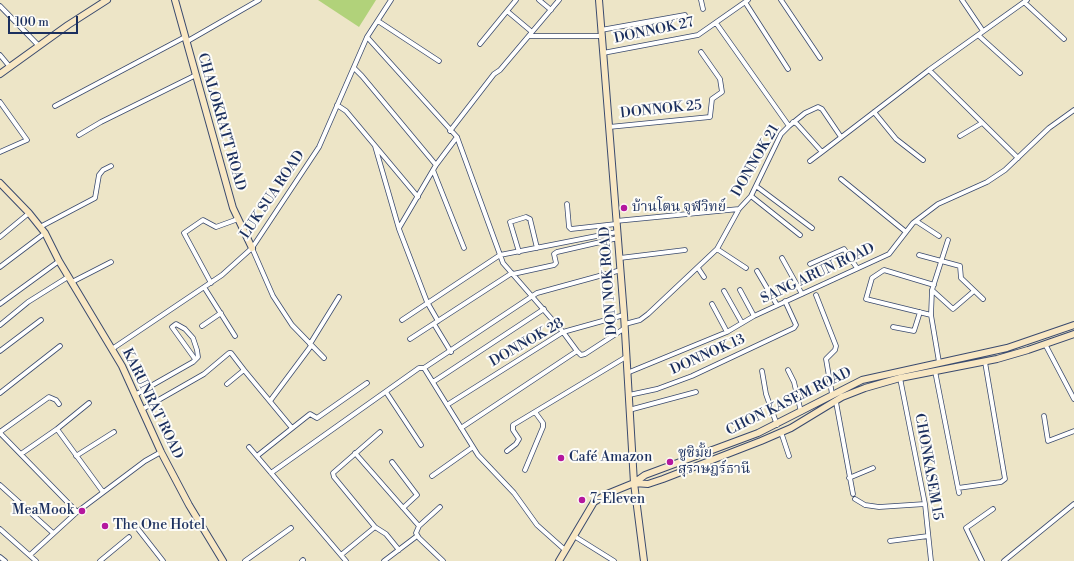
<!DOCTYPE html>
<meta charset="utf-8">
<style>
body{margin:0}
#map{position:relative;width:1074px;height:561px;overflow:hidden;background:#ede5c7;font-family:"Libre Bodoni",serif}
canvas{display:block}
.scale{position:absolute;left:8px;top:16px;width:70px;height:18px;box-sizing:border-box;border:2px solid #1b2f5e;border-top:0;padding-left:5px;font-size:12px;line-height:14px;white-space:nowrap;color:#1b2f5e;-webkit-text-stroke:3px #fdfcf7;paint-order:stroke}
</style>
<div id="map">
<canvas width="1074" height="561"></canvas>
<div class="scale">100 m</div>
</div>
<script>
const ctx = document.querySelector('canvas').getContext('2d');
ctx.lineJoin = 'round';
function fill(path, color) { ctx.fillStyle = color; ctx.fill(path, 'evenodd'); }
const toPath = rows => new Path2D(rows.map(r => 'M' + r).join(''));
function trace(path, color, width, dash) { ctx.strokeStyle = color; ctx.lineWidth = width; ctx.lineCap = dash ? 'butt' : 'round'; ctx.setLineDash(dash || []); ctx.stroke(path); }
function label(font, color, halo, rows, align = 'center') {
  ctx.font = font + ' "Libre Bodoni","Noto Serif Thai",serif'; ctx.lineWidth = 4; ctx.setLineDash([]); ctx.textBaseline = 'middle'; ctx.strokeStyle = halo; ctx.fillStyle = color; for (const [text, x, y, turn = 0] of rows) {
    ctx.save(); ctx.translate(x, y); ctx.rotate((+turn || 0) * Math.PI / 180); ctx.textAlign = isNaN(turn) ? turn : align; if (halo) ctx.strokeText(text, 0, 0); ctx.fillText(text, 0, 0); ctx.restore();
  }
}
fill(toPath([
 [318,0,376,0,359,27]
]), '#b1d27a');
const street = toPath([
 [539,0,551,10],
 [701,0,703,9],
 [781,0,820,58],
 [962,0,983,31],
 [745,2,788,69],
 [1024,2,1064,39],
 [0,6,39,46],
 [507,11,532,32],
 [378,21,439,61],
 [716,23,789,126],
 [601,30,685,15],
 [978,35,1020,73],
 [529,36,602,36],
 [367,37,457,137,503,263,563,332,577,351,581,355,585,354,625,328],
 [186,42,259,0],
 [480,44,516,0],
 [603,53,698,35,748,0],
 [0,55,10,67],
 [354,68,362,76,436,165],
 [929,70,1018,158],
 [0,102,27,140,0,152],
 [337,105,346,111,418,197],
 [55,106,185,37],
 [874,112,896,139,923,160],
 [793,122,797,124,822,152,929,70,1027,0],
 [609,127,710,117,712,99,722,92,720,79,701,52],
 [450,131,494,74,500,70,559,0],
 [79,135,101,122,196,75],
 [960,136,982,123],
 [375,146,399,229,427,302,438,321],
 [810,161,822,152],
 [433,170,464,248],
 [841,179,906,232],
 [756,186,812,228],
 [751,196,800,235],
 [567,204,569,227,571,229,616,224],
 [616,221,739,209],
 [916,221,939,236],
 [40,227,95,198,99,175,103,170,111,166],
 [399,228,436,165,457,137],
 [0,237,29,213],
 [252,248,273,296,292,325,324,358],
 [717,249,746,268],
 [519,252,510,222,526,217,530,219,537,248],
 [919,255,960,266,961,278,983,299],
 [620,258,685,250],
 [782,258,802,294],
 [810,264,844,249,857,268],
 [0,267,45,233],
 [698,268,704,277],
 [757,271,777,305],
 [513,274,554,265,556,263,554,254,557,252,618,238],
 [72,282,111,262],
 [211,283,184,233,203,220,216,227,238,219],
 [204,287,235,336],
 [740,290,754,316],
 [932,290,953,309,974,291],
 [724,291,742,323],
 [816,295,836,346,835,350,826,359,832,394],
 [0,304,59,261],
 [712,304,727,332],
 [931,315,866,299,872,278,884,270,934,285],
 [402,320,500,255,617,232],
 [434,324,451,352],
 [625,324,640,320,648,314,717,249,739,209,751,196,781,134,789,126,805,113,818,107,822,109,841,137],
 [0,325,28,302,68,277],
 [202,326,221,313],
 [893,327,914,331,920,312],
 [410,339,512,273],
 [310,344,339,297],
 [1045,344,1074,399],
 [112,349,222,275,252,248,319,147,367,37,391,0],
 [0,351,41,320],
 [939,362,931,315,932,290,948,240],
 [424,368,478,455,514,493,537,525,565,550],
 [788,370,794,382,801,412],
 [762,371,766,394,777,425],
 [935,371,959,493],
 [627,373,727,332,754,316,889,254,913,223,938,204,987,182,1005,170,1049,128,1074,110],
 [900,378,925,504,931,561],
 [433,382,544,309],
 [227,384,244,370,292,428],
 [386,392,421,445],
 [0,393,60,346],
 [135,395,193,362,198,357,197,350,193,338,185,329,176,324,172,327,195,359],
 [629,395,657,389,692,376,794,328,796,325,785,301],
 [270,401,311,346],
 [836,402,853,494],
 [89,403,57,429,103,492],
 [447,405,563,332,624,315],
 [141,410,204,374,229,353,231,353,244,370],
 [629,410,696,392],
 [1044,416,1048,441,1074,431],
 [461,428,577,351],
 [0,432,49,397,56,400,59,404],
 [781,432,789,456],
 [0,433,77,512],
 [249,447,346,561],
 [507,451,516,444,519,439,513,430,513,425,626,357],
 [355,453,419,526],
 [21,454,57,429],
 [76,456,114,432],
 [257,456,310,414,317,418,367,383],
 [392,462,417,495,403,508],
 [525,470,543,427,543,423,535,412],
 [271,473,419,368,424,368,537,293,621,270],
 [432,476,473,447],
 [849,478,873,468],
 [0,485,53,533],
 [958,488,1001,482,1005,479,985,362],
 [855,499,865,505,879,507,925,504],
 [440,507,419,526,416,533,419,538,443,561],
 [375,527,386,534,399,550],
 [0,529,36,561],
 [138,529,163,561],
 [574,536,614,561],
 [890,541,928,536],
 [30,555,77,512,145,461,161,452],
 [341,555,375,527,334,477,333,473,380,432],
 [0,557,5,561],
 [100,561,129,537],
 [245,561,291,528],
 [302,561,303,560],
 [384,561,417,536],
 [982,561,966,528,993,509],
 [1004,561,1074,504]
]);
const secondary = toPath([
 [175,0,233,208,252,248],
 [599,0,624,315,634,483,644,561],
 [0,74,68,25,107,0],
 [0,183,29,213,45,233,59,261,122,366,161,452,189,505,223,561],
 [634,483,648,484,663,479,761,441,791,428,842,397,865,388,900,378,997,359,1028,350,1074,334],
 [559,561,594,502,607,494,634,483,645,475,758,433,862,380,1007,348,1074,325]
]);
trace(street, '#3a4a6e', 5.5);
trace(secondary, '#3a4a6e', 8);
trace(street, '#fff', 4);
trace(secondary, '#f8e7c3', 6);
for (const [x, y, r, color] of [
 [624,208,4,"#b5179e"],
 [561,458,4,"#b5179e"],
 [670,462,4,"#b5179e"],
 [582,500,4,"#b5179e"],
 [82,511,4,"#b5179e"],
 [105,526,4,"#b5179e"]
]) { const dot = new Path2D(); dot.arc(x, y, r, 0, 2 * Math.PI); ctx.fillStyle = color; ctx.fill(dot); trace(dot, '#fdfcf7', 1.5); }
label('14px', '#1b2f5e', '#fdfcf7', [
 ["DONNOK 27",654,31,-12],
 ["DONNOK 25",661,110,-6],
 ["CHALOKRATT ROAD",221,122,74],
 ["DONNOK 21",756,161,-60],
 ["LUK SUA ROAD",273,195,-56],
 ["SANG ARUN ROAD",818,274,-25],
 ["DON NOK ROAD",609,281,-94],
 ["DONNOK 28",527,343,-30],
 ["DONNOK 13",708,355,-24],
 ["CHON KASEM ROAD",789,402,-26],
 ["KARUNRAT ROAD",152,404,64],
 ["CHONKASEM 15",928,467,80]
]);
label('14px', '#1b2f5e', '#fdfcf7', [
 ["บ้านโตน จุฬวิทย์",632,208],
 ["ซูชิมั้ย",678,454],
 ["สุราษฎร์ธานี",678,470],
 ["Café Amazon",569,458],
 ["7-Eleven",590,500],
 ["MeaMook",74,511,"right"],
 ["The One Hotel",113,526]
], 'left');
</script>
